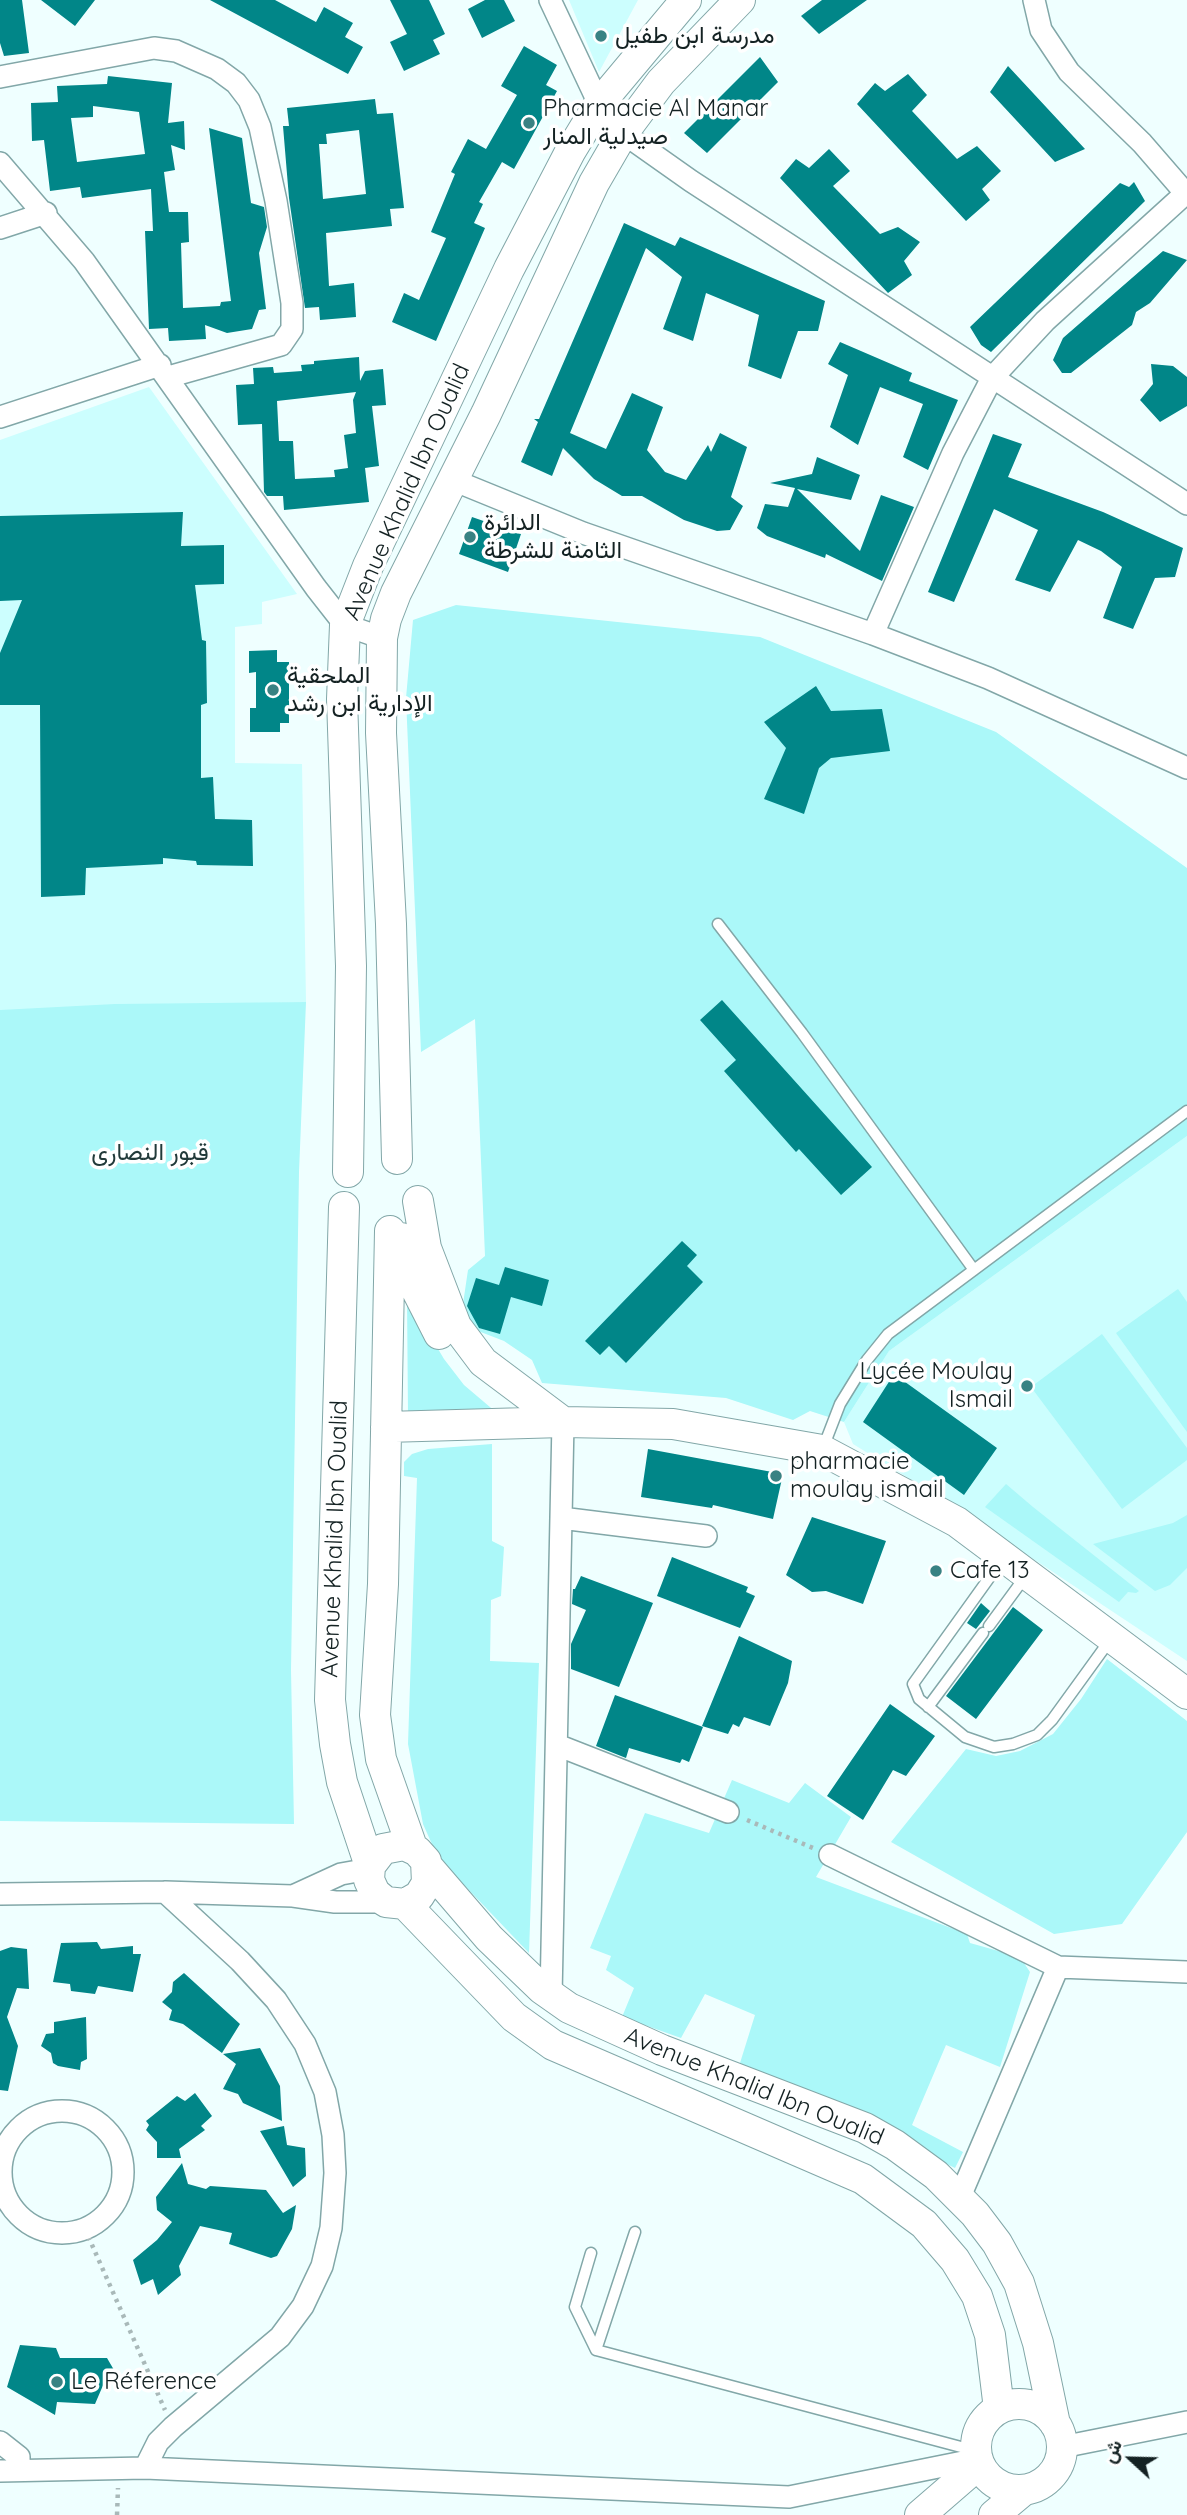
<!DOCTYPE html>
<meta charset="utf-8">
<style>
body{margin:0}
#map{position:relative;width:1187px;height:2515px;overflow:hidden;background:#efffff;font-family:Quicksand,Vazirmatn,sans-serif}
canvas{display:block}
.north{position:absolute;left:1096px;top:2424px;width:70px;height:70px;-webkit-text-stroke:5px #fff;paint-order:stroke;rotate:292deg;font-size:19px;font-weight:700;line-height:28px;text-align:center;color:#142223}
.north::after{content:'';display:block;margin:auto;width:24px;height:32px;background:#142223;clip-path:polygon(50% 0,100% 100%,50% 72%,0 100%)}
</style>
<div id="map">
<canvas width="1187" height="2515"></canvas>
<div class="north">ش</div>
</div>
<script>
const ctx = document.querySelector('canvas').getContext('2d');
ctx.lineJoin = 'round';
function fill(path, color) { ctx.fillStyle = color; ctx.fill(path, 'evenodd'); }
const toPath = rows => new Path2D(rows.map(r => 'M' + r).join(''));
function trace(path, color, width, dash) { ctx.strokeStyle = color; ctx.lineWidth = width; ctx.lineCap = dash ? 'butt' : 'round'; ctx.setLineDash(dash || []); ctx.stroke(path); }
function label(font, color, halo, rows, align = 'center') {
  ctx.font = font + ' Quicksand,Vazirmatn,sans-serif'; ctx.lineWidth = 7; ctx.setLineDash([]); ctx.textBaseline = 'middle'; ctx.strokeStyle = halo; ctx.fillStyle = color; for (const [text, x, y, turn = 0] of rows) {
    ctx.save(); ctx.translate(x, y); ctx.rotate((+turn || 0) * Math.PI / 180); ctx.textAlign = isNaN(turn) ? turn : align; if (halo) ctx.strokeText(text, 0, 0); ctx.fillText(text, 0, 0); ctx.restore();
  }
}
fill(toPath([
 [569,0,638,0,599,72],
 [149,387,297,594,262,602,262,624,235,627,235,763,302,764,306,1002,0,1012,0,440],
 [1187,1136,1187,1661,946,1501,853,1444,844,1422,889,1351]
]), '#ccfefe');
fill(toPath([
 [456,605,760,637,996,732,1187,868,1187,1136,889,1351,844,1422,810,1411,793,1420,726,1398,542,1383,532,1360,504,1341,460,1324,468,1270,485,1256,475,1019,421,1052,406,698,413,620],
 [306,1002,299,1172,291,1670,294,1824,0,1821,0,1010,115,1004],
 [1178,1289,1187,1302,1187,1432,1116,1333],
 [407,1297,444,1359,464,1385,497,1413,408,1415],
 [1102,1334,1187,1448,1187,1460,1122,1509,1031,1387],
 [492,1444,492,1541,504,1547,501,1596,491,1600,490,1661,539,1663,529,1953,444,1864,431,1842,423,1824,408,1744,417,1478,404,1476,404,1462,412,1454,428,1449],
 [1006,1484,1033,1507,1139,1591,1136,1593,1128,1592,1119,1602,985,1507],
 [1187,1515,1187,1568,1170,1585,1155,1591,1093,1544,1173,1523],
 [1107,1659,1187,1721,1187,1832,1122,1924,1054,1934,891,1842,966,1749,996,1756,1020,1751,1053,1734,1081,1699],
 [732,1780,789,1803,805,1783,851,1817,816,1877,967,1934,970,1943,1020,1957,1030,1972,1000,2067,946,2045,912,2125,963,2152,955,2168,740,2063,755,2015,705,1994,681,2038,622,2017,634,1988,606,1970,611,1956,590,1948,645,1813,709,1833]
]), '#abf8f9');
fill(toPath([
 [0,0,22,0,29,53,4,56,0,43],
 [41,0,95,0,75,26],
 [210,0,275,0,316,22,324,7,353,23,345,37,363,47,348,74],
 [390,0,429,0,445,34,433,40,440,54,404,71,390,42,407,34],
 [485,0,504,0,515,21,482,38,468,9],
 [822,0,867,0,819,34,801,16],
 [524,46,557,65,546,85,557,91,514,169,502,162,479,202,483,204,474,223,485,228,436,341,392,322,404,293,419,300,446,238,431,232,455,174,451,172,468,139,486,149,517,95,501,86],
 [760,57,778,82,707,153,684,133],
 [1008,66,1085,149,1055,162,990,92],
 [908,74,927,95,912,111,957,159,977,146,1001,171,982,189,990,200,966,221,857,104,875,83,885,91],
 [108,76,172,83,168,123,184,121,185,150,171,145,175,170,164,172,169,212,188,212,189,242,181,243,183,308,220,306,221,302,231,301,209,128,242,138,251,203,264,207,267,227,259,253,266,309,259,310,252,329,227,333,205,325,206,339,169,341,168,328,149,329,145,231,153,231,151,189,82,198,80,187,50,191,44,140,32,141,31,103,58,102,57,86,107,84],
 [93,106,139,112,145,154,77,162,71,118,93,117],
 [375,99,377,114,393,113,404,208,390,209,392,226,326,233,329,286,354,283,356,317,320,320,319,307,305,308,289,198,283,126,289,126,287,108],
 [359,130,366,194,323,199,319,144,327,144,326,134],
 [829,149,850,171,833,186,880,234,898,227,920,242,904,261,912,275,888,293,780,178,796,159,809,168],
 [1134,182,1145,201,991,352,981,345,970,327,1120,183,1129,187],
 [624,223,675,246,680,237,825,301,818,331,798,331,781,379,748,366,759,315,706,293,693,341,663,329,682,277,646,248,570,433,606,449,632,393,663,407,647,450,665,472,686,480,708,445,711,452,720,433,747,447,731,497,743,506,730,530,717,531,684,520,642,496,622,496,594,479,563,448,552,476,521,462,538,422,534,419,539,419],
 [1163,251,1187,260,1150,303,1136,312,1132,325,1071,373,1062,373,1053,360,1063,338],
 [840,342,912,373,909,381,958,400,928,470,903,457,923,404,880,387,858,445,830,427,848,375,828,364],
 [359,357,360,381,365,371,383,369,386,405,372,406,379,466,365,468,369,502,284,510,283,496,267,496,264,492,262,424,238,425,236,385,254,384,253,368,273,367,274,373,302,371,301,365,314,364,314,361],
 [356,392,353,400,356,433,344,435,348,468,334,470,335,477,295,479,293,441,279,441,277,401],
 [1151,364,1173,366,1187,377,1187,406,1160,422,1140,400,1153,384],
 [993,434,1022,444,1008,477,1103,512,1183,548,1175,577,1155,578,1133,629,1103,618,1122,567,1101,551,1078,540,1050,592,1015,580,1038,530,994,509,954,602,928,592],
 [817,457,860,475,851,500,797,489,860,551,881,495,914,507,882,581,826,554,825,558,767,536,757,528,765,504,788,507,795,488,770,483,812,474],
 [183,512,181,546,224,545,224,584,195,585,202,640,206,641,207,703,201,705,201,778,213,777,215,819,252,820,253,866,197,865,196,861,163,858,163,864,86,868,85,895,41,897,40,705,0,705,0,653,22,600,0,601,0,516],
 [472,517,521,534,508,572,459,554],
 [277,650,277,662,289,662,289,723,280,723,280,732,250,732,250,708,256,708,256,672,249,673,249,651],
 [816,686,831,711,882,709,890,751,831,758,819,768,804,814,764,799,786,748,764,722],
 [722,1000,872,1167,841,1195,799,1149,796,1152,724,1071,736,1060,700,1020],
 [682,1241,697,1255,687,1266,703,1282,626,1363,609,1346,600,1355,585,1341],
 [505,1267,549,1280,542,1306,511,1297,500,1334,479,1328,467,1306,476,1278,499,1285],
 [894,1374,997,1448,964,1495,863,1422],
 [648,1449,783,1474,773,1519,713,1505,712,1508,641,1497],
 [812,1517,886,1541,863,1604,826,1591,812,1592,786,1575],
 [672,1557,748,1587,746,1592,755,1596,740,1628,657,1596],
 [581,1576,653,1603,619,1687,571,1669,571,1644,586,1610,572,1604,573,1589,575,1589],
 [981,1603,990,1611,976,1629,967,1623],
 [1013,1607,1043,1630,976,1719,946,1696],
 [739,1636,792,1661,788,1683,770,1726,744,1717,739,1727,733,1724,728,1734,702,1726],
 [615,1695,703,1727,689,1762,682,1759,680,1763,629,1748,626,1758,596,1746],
 [890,1704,935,1736,906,1776,893,1770,863,1820,827,1796],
 [97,1942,101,1949,133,1946,133,1954,141,1954,133,1992,98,1986,95,1994,71,1991,70,1984,53,1982,61,1943],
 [11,1947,27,1949,29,1989,17,1988,7,2017,18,2046,8,2091,0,2090,0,1951],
 [184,1973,240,2024,222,2053,183,2024,169,2020,172,2010,162,2002,172,1992,173,1982],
 [86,2017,87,2059,81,2062,80,2070,58,2066,53,2063,51,2053,41,2046,46,2034,54,2033,54,2022],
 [260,2048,280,2086,282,2121,243,2103,238,2094,223,2089,236,2064,223,2054],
 [195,2093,212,2116,201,2126,205,2130,179,2149,181,2158,157,2158,157,2142,146,2130,149,2125,146,2121,177,2096,185,2101],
 [284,2126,287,2145,305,2148,306,2176,293,2187,260,2131],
 [182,2163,188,2184,206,2189,210,2186,266,2190,283,2213,296,2205,292,2229,277,2256,271,2258,229,2244,232,2233,200,2226,179,2266,181,2275,158,2295,153,2279,141,2285,133,2260,157,2240,172,2222,157,2210,156,2197],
 [20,2345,56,2348,60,2358,107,2358,114,2370,107,2376,95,2404,57,2402,55,2415,7,2387]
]), '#018688');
const lane = toPath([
 [718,924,802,1033,974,1270],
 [823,1448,840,1404,867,1360,888,1334,1187,1111],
 [1002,1560,913,1684,919,1699,965,1737,994,1747,1013,1744,1037,1735,1052,1720,1110,1640],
 [989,1626,1025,1577],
 [928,1707,983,1633],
 [591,2253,575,2307,596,2350,976,2451],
 [596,2350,635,2232]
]);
const street = toPath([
 [550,0,599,104,623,133,691,181,1187,504],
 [1034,0,1041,30,1069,72,1142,143,1187,195],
 [0,77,154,48,176,51,217,69,236,83,249,100,260,127,276,201,292,303,292,329,281,345,168,377],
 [0,163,84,261,316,588,345,625,382,638],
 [0,228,46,213],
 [0,417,160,365],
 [453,480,583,533,873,634,988,678,1187,768],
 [873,634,953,453,992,378,1045,321,1186,193],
 [561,1518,706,1536],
 [557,1745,728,1812],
 [830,1855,1058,1967],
 [0,1894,165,1892,293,1896,335,1902,386,1902],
 [293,1896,341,1874,369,1869],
 [551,1996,563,1422],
 '1 2172a61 61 0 1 1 122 0a61 61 0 1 1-122 0Z',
 [959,2199,1058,1967,1187,1972],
 [0,2442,19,2457,19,2470],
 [1062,2447,1187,2422],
 [145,2468,158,2442,173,2427,280,2337,303,2306,322,2266,331,2228,335,2173,333,2135,325,2092,305,2044,276,2000,240,1961,165,1892],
 [0,2471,145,2468,789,2497,978,2459]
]);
const secondary = toPath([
 [397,1159,391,924,381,733,382,638,386,619,396,593,486,414,594,183,623,133,661,82,740,0],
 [348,1172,351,966,342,699,345,625,368,566,509,269,570,152,599,104,686,0],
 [418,1201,426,1248,456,1326,483,1362,563,1422],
 [344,1207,330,1700,335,1744,342,1782,370,1866,369,1880,375,1893,386,1902,405,1904,419,1896,427,1883,426,1861,417,1851,404,1845,383,1849,370,1866],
 [390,1231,383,1584,375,1715,381,1759,412,1847],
 [401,1238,411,1279,439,1334],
 [386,1427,563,1422,673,1424,822,1450,957,1522,1187,1694],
 [428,1867,489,1938,542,1989,569,2008,662,2050,865,2128,895,2145,936,2175,975,2214,997,2243,1019,2283,1038,2343,1055,2424],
 [405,1904,514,2017,553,2045,863,2179,924,2224,955,2260,977,2296,990,2335,999,2409],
 '976 2447a43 43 0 1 1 86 0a43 43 0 1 1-86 0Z',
 [920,2515,979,2464],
 [994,2515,1024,2490]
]);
trace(lane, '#82a7a8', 13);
trace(street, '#82a7a8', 24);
trace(secondary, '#82a7a8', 32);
trace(toPath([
 [747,1820,813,1848],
 [85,2229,165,2410],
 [117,2515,118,2488]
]), '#a9b9b9', 4.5, [3.5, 5]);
trace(lane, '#fff', 10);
trace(street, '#fff', 21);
trace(secondary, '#fff', 30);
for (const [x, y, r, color] of [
 [601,36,7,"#398283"],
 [529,123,7,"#398283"],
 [470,537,7,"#398283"],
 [273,690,7,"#398283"],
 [1027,1386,7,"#398283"],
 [776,1476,7,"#398283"],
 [936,1571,7,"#398283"],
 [57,2382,7,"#398283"]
]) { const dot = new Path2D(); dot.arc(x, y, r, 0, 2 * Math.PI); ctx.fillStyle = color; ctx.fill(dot); trace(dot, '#fff', 2.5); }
label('24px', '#142223', '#fff', [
 ["مدرسة ابن طفيل",615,36],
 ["Pharmacie Al Manar",543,109],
 ["صيدلية المنار",543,137],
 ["الدائرة",484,523],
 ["الثامنة للشرطة",484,551],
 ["الملحقية",287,676],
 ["الإدارية ابن رشد",287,704],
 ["Lycée Moulay",1013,1372,"right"],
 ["Ismail",1013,1400,"right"],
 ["pharmacie",790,1462],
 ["moulay ismail",790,1490],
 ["Cafe 13",950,1571],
 ["Le Réference",71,2382]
], 'left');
label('24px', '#142223', '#fff', [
 ["Avenue Khalid Ibn Oualid",407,492,-66],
 ["Avenue Khalid Ibn Oualid",335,1539,-88],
 ["Avenue Khalid Ibn Oualid",754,2087,22]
]);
label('24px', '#223a3a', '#fff', [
 ["قبور النصارى",150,1153]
]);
</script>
